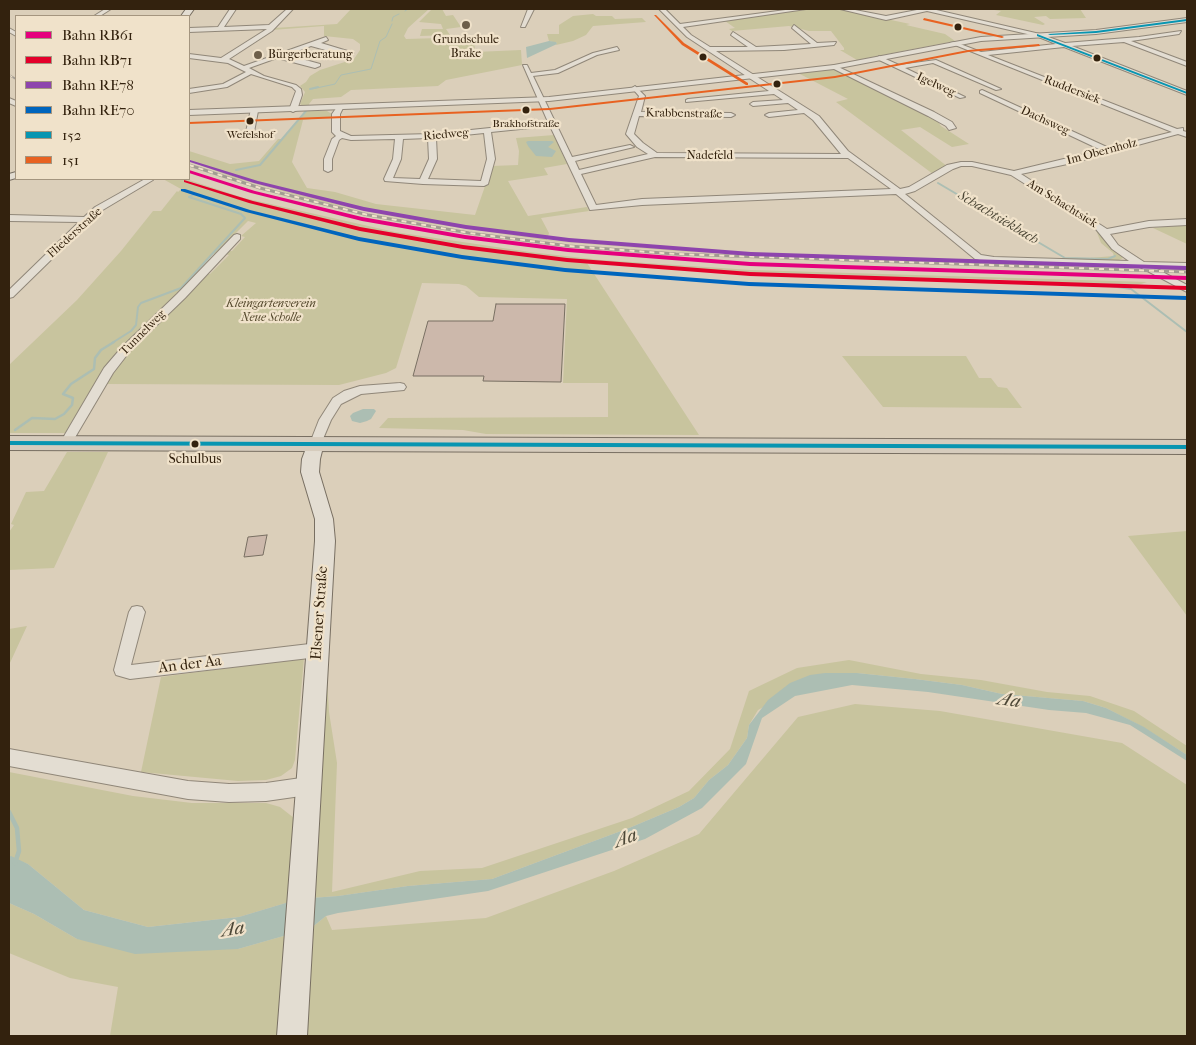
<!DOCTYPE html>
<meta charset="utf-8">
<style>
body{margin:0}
#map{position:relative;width:1196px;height:1045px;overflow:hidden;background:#dbcfba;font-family:"IM FELL French Canon",serif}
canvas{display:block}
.frame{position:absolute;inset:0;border:10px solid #33220e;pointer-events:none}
.legend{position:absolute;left:15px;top:15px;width:175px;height:165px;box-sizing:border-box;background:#f0e2ca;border:1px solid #a4957f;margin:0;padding:6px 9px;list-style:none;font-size:15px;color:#33220e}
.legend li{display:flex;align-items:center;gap:10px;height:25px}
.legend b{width:25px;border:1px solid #a4957f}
</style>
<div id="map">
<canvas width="1196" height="1045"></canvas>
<div class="frame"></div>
<ul class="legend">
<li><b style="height:6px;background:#e5007d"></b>Bahn RB61</li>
<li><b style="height:6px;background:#e4002b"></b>Bahn RB71</li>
<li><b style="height:6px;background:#8e44ad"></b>Bahn RE78</li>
<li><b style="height:6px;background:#0065bd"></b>Bahn RE70</li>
<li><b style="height:6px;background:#0895b1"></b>152</li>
<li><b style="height:6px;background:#e86221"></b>151</li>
</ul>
</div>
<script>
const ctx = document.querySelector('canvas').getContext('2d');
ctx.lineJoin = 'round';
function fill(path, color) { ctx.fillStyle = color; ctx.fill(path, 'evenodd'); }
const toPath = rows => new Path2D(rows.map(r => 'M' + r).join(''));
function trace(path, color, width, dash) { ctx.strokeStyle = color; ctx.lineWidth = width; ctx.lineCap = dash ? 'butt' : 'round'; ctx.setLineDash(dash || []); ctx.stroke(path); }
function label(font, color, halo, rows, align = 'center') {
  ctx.font = font + ' "IM FELL French Canon",serif'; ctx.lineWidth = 4.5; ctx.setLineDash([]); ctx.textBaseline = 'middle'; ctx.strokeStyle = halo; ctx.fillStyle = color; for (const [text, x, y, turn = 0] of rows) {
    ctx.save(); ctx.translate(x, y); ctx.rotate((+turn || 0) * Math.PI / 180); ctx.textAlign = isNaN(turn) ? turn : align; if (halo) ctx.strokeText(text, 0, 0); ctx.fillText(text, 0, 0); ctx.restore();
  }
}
fill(toPath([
 [351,9,429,9,408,28,404,36,406,39,474,37,475,52,521,50,522,65,446,80,438,86,351,90,341,97,313,99,309,104,310,107,303,106,300,104,305,92,300,86,306,82,310,76,320,70,354,59,360,50,360,44,353,39,324,36,324,26,272,30,274,28,337,24],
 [442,9,446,16,453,15,461,27,446,29,450,35,420,36,422,29,443,29,441,24,419,22,431,10],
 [811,9,839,9,910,24,906,25,945,34,955,41,857,60,840,50,844,50,844,48,831,31,809,31,789,26,732,31,729,29,735,28,725,21],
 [988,9,1080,9,1086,18,1050,19,1046,16,1034,17,1045,24,1043,25,996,15,1001,11],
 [593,14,596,16,612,16,615,19,642,18,646,22,593,26,586,35,573,41,556,45,557,43,549,41,547,34,559,34,559,25,573,16],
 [831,69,835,69,936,119,941,126,969,144,952,147,920,127,901,130,948,167,933,174,836,102,848,99,798,73],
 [307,111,327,111,332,114,332,117,303,120,292,162,307,188,335,192,376,204,475,215,492,166,518,165,519,151,516,138,554,135,567,164,544,168,548,175,508,181,528,216,587,207,589,211,541,218,549,233,547,240,664,249,913,259,1122,265,1126,267,690,252,552,241,420,222,322,202,238,179,202,166,189,159,189,151,230,164,259,161,278,139,283,139],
 [163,179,186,179,244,198,395,232,530,252,601,260,751,270,1147,282,1135,286,1136,288,1129,288,992,279,782,276,587,263,699,435,486,434,463,430,379,428,388,418,608,417,608,383,563,383,567,299,479,297,466,286,459,284,422,283,396,368,386,373,339,385,105,384,130,350,206,274,210,274,229,255,224,254,227,251,232,251,245,237,241,236,256,223,248,221,215,254,213,253,172,299,140,330,102,371,65,433,9,433,9,365,77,300,121,251,153,211,161,211,177,191,178,192,181,189],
 [1187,225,1187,244,1153,228],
 [1096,230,1123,258,1117,261,1005,258,1089,258,1114,256,1113,253,1101,243],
 [842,356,966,356,979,378,991,378,998,387,1007,388,1022,408,883,407],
 [67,452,108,452,54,568,9,570,9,532,14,525,11,524,26,492,44,491],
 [1187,531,1187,616,1128,536],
 [27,626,9,665,9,629],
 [304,658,295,760,292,768,281,776,266,780,238,781,141,772,161,677],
 [849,660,921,674,981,680,1047,692,1090,696,1134,711,1187,746,1187,755,1143,727,1106,708,1083,701,1002,694,962,685,915,679,857,673,825,673,758,710,749,725,747,738,728,765,709,780,694,798,679,807,629,828,492,879,408,886,338,896,311,898,327,678,329,712,337,763,332,892,420,871,482,868,632,818,689,791,730,749,749,691,797,668],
 [855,704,940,711,1122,743,1187,785,1187,1036,304,1036,310,929,326,916,332,930,486,918,614,871,699,834,798,717],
 [9,772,133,796,192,803,266,803,280,807,294,818,289,902,239,917,148,927,84,910,28,864,9,857],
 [9,903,34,914,77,939,238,949,287,935,279,1036,110,1036,118,987,70,978,9,953]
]), '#c8c49e');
fill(toPath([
 [549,41,556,42,557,44,527,58,526,47],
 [528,141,552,141,554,142,548,147,556,151,552,157,536,156,528,146,526,142],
 [363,409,374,409,376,411,371,419,367,421,360,423,352,421,350,416,353,413],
 [825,673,857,673,915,679,962,685,1002,694,1083,701,1106,708,1144,727,1187,755,1187,761,1130,725,1086,713,1049,710,928,692,852,685,795,696,762,718,746,764,702,808,645,839,488,891,338,913,326,916,310,929,311,898,338,896,408,886,492,879,629,828,679,807,694,798,709,780,728,765,747,738,749,725,768,700,790,683,810,675],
 [11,856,28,864,84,910,148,927,239,917,289,902,287,935,238,949,135,954,77,939,34,914,9,903,9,857]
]), '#acbeb3');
trace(toPath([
 [405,11,408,9],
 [392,21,393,17,399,14],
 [312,89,335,84,341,75,371,69,380,41,386,37,392,24]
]), '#acbeb3', 1);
trace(toPath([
 [310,89,318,87],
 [236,170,260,165,306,111],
 [938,183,1065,258,1108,259,1115,256],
 [1103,285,1131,289,1187,332],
 [112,343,131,331,136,325,138,307,141,303,181,288,245,218,241,214,189,197,195,194]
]), '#acbeb3', 2);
trace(toPath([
 [15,430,32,418,55,419,64,414,72,405,73,398,63,394,71,384,94,369,95,358,101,350,114,342]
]), '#acbeb3', 2.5);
trace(toPath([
 [9,812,17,828,19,851,15,863]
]), '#acbeb3', 4.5);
const building = toPath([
 [496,304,565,304,561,382,483,381,484,376,413,376,428,321,493,321,496,304],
 [267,535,263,555,244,557,248,537,267,535]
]);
fill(building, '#ccb8ab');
trace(building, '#786f62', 1);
const minor = toPath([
 [105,9,111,9,100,16,94,16,105,9],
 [230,9,236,9,224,27,269,25,287,9,293,9,272,31,229,59,244,66,326,37,328,40,321,43,354,53,347,56,311,46,287,55,320,64,320,66,315,68,277,58,249,68,264,76,296,85,301,89,302,95,297,110,293,112,289,110,296,91,292,87,251,74,227,87,189,93,189,89,223,84,246,72,228,63,189,58,189,54,221,58,267,29,189,32,189,28,218,27,230,9],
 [528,9,534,9,525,27,521,27,528,9],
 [659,9,665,9,680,24,793,9,806,9,683,27,691,35,710,47,748,47,731,35,733,32,756,47,811,44,792,28,794,25,817,43,836,42,834,45,784,50,716,51,819,116,848,151,900,189,909,187,947,165,961,162,972,162,1014,171,1101,150,980,93,980,91,982,90,1109,148,1172,132,950,43,955,42,981,52,1056,44,1036,36,927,11,886,20,840,9,850,9,886,16,922,9,932,9,1040,34,1065,43,1139,37,1181,31,1179,34,1131,41,1187,62,1187,66,1124,42,1072,46,1187,91,1187,95,1064,47,988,55,1177,129,1183,128,1183,131,1187,132,1187,137,1178,134,1072,163,1021,174,1107,229,1149,221,1187,219,1187,225,1149,227,1110,234,1118,245,1144,262,1187,263,1187,269,1155,268,1187,285,1187,292,1140,267,994,263,975,259,896,194,642,205,590,210,550,126,491,132,495,159,488,184,484,186,423,184,385,181,384,179,393,159,395,139,351,140,342,138,339,140,332,159,332,170,328,172,324,170,324,159,332,139,336,136,332,132,332,114,337,107,343,108,340,114,340,131,351,136,432,134,548,122,523,65,527,65,531,73,555,70,593,53,617,47,619,50,597,55,558,73,533,76,572,157,630,145,634,147,575,161,579,170,648,154,637,147,626,134,639,96,632,88,635,86,645,96,641,112,731,113,735,115,731,117,639,116,634,134,643,143,657,153,841,154,813,120,804,113,769,117,765,115,769,113,798,110,788,103,753,106,750,104,753,102,783,100,774,94,686,102,686,100,688,99,769,91,687,37,659,9],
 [484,133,487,159,481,181,428,179,437,159,436,138,484,133],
 [428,138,429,159,420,179,393,178,401,159,403,139,428,138],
 [655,157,848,158,891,189,642,199,596,205,581,174,655,157],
 [961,166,972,166,1011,175,1095,228,1112,249,1129,261,994,257,981,255,905,194,915,191,953,169,961,166],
 [9,28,16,32,16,36,9,32,9,28],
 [879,56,899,65,936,60,1001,89,996,90,933,63,905,68,965,97,960,98,877,59,879,56],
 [834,65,934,112,952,122,956,128,949,130,946,126,928,116,832,68,832,66,834,65],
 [9,98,16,101,16,106,9,103,9,98],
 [251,109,258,111,254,132,250,134,246,132,251,109],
 [145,179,153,180,101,211,13,297,9,298,9,290,79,222,9,221,9,215,84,217,95,207,145,179],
 [237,234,240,235,240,239,185,298,130,351,113,373,70,446,62,446,60,443,104,368,122,347,177,294,234,235,237,234],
 [400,383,404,384,406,387,404,390,361,394,341,404,331,420,320,446,312,446,310,443,319,420,333,398,344,391,360,386,400,383],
 [137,606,142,607,145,612,131,665,318,643,324,645,326,650,324,655,318,657,130,679,116,675,114,670,129,612,132,607,137,606],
 [9,749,188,781,229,784,266,783,308,777,314,780,317,786,314,792,308,795,266,801,229,802,188,799,9,766,9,749]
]);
const tertiary = toPath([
 [1187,18,1187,22,1096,34,981,41,834,69,549,101,189,115,189,110,549,97,834,65,981,37,1096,30,1187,18]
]);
const secondary = toPath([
 [186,9,194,9,189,16,181,16,186,9],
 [16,172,16,178,9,180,9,174,16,172],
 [316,437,322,439,324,443,320,459,319,472,333,519,335,541,307,1036,277,1036,315,541,315,519,301,472,302,459,308,443,310,439,316,437]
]);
const primary = toPath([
 [9,436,1187,440,1187,454,9,450,9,436]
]);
trace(minor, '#908779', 2);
trace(tertiary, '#908779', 2);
trace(secondary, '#786f62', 2);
trace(primary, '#786f62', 2);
fill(minor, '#e3ddd2');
fill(tertiary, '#e3ddd2');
fill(secondary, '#e3ddd2');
fill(primary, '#d6ccbd');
const railFar1 = toPath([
 [9,75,16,79]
]);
const rail = toPath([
 [189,165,260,188,368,215,469,233,569,246,676,254,1187,272]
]);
trace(railFar1, '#a29c92', 2);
trace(rail, '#a29c92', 3);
trace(railFar1, '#f0e2ca', 1, [4]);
trace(rail, '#f0e2ca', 2, [5]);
fill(toPath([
 [1187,19,1187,21,1096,33,1050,35,1048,34,1096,31,1187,19],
 [1037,34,1187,92,1187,94,1037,36,1037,34],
 [9,441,1187,445,1187,449,9,445,9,441]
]), '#0895b1');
fill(toPath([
 [654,15,656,15,684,43,748,83,748,85,746,85,682,45,654,15],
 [924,18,1002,36,1004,37,1002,38,923,20,924,18],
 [1039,44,1040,46,968,52,835,78,550,110,189,124,189,122,550,108,835,76,968,50,1039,44]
]), '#e86221');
fill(toPath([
 [189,170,255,191,362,217,465,235,568,248,750,262,1187,276,1187,280,750,266,568,252,465,239,362,221,251,193,189,173,189,170]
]), '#e5007d');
fill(toPath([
 [184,180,253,201,360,227,463,245,567,258,750,272,1187,286,1187,290,750,276,567,262,463,249,360,231,249,203,184,182,184,180]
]), '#e4002b');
fill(toPath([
 [190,160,258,181,364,207,466,225,569,238,751,252,1187,266,1187,270,751,256,569,242,466,229,364,211,254,183,190,162,190,160]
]), '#8e44ad');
fill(toPath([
 [181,189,185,189,250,210,359,237,462,255,565,268,749,282,1186,296,1187,300,749,286,565,272,462,259,359,241,246,212,181,191,181,189]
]), '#0065bd');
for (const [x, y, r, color] of [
 [466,25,5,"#6e5f4a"],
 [958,27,4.5,"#33220e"],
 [258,55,5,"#6e5f4a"],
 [703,57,4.5,"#33220e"],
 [1097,58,4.5,"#33220e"],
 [777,84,4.5,"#33220e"],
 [526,110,4.5,"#33220e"],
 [250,121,4.5,"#33220e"],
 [195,444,4.5,"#33220e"]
]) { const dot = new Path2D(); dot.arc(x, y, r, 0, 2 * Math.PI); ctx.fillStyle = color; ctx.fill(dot); trace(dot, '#f0e2ca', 2); }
label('11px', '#33220e', '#f0e2ca', [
 ["Brakhofstraße",526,124],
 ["Wefelshof",250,135]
]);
label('12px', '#33220e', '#f0e2ca', [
 ["Grundschule",466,40],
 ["Brake",466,54],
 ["Bürgerberatung",268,55,"left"]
]);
label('12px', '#33220e', '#f0e2ca', [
 ["Igelweg",936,85,25],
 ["Ruddersiek",1072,90,21],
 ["Krabbenstraße",684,114,1],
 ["Dachsweg",1045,121,25],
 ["Riedweg",446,135,-5],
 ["Im Obernholz",1102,152,-15],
 ["Nadefeld",710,156],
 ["Am Schachtsiek",1062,204,32],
 ["Fliederstraße",75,233,-42],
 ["Tunnelweg",143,333,-45]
]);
label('italic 12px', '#54482c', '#f0e2ca', [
 ["Kleingartenverein",271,304],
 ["Neue Scholle",271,318]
]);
label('italic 14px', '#4c4736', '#f0e2ca', [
 ["Schachtsiekbach",998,218,31]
]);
label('14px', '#33220e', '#f0e2ca', [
 ["Schulbus",195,460]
]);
label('15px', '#33220e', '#f0e2ca', [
 ["Elsener Straße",320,613,-86],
 ["An der Aa",190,665,-7]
]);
label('italic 19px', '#4c4736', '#f0e2ca', [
 ["Aa",1009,701,8],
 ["Aa",626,839,-20],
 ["Aa",233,930,-8]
]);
</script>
